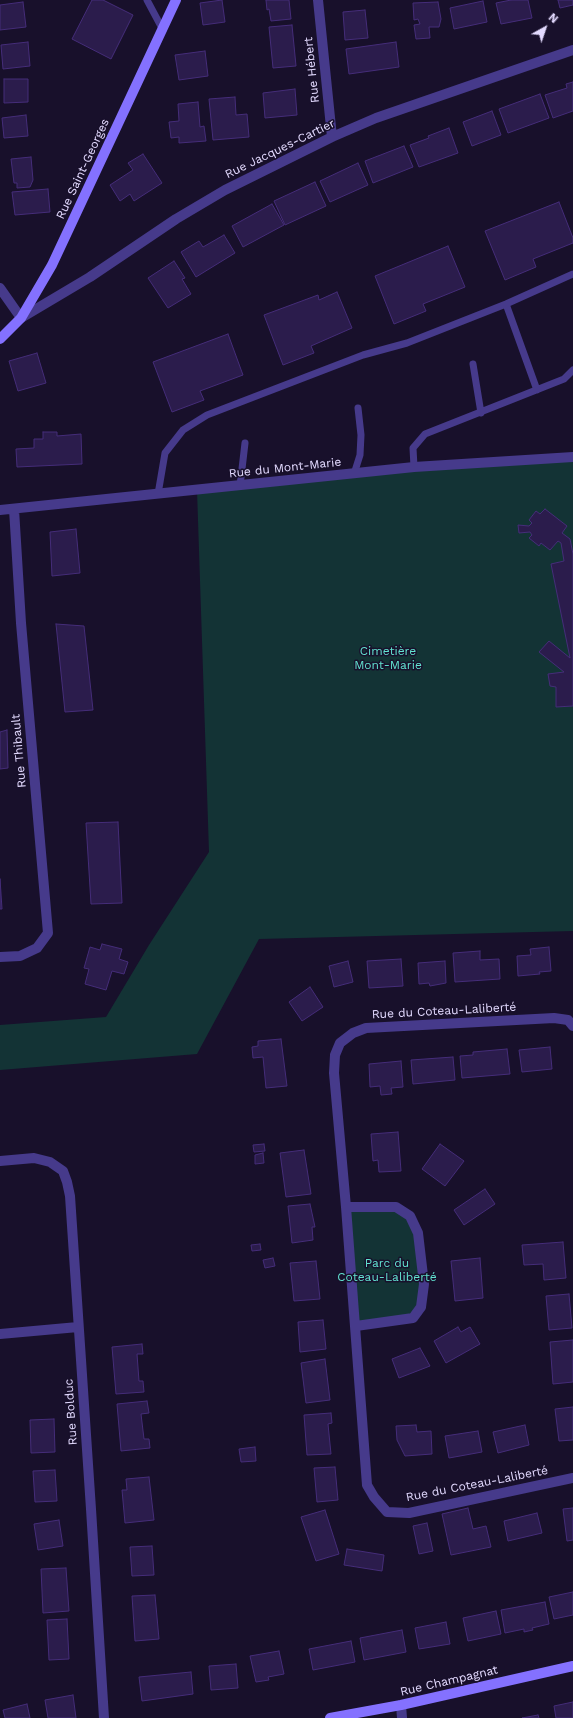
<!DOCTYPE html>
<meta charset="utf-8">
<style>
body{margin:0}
#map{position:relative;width:573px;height:1718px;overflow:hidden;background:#18102b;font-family:"Work Sans",sans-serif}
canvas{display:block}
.north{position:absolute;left:525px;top:8px;width:40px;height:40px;-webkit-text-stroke:3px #18102b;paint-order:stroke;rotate:40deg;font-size:11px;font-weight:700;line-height:16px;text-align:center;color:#e3daff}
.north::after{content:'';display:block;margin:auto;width:14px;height:18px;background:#e3daff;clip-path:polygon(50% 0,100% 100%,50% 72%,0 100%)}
</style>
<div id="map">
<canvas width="573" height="1718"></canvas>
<div class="north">N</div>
</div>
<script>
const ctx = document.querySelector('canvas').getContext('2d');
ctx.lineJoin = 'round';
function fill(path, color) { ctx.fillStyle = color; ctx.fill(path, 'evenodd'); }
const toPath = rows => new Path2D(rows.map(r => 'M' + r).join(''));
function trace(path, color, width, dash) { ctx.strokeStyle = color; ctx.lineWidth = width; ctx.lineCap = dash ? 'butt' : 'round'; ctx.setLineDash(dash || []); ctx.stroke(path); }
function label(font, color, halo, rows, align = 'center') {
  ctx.font = font + ' "Work Sans",sans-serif'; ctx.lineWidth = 3; ctx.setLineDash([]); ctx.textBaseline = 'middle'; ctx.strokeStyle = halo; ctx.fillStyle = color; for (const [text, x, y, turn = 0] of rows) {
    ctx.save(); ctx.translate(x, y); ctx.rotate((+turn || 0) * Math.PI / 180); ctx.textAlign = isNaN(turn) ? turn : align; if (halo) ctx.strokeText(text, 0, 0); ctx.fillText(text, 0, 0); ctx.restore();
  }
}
fill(toPath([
 [573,457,573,931,259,939,197,1054,0,1070,0,1025,106,1017,149,945,209,852,197,490],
 [346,1207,385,1207,410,1216,424,1284,413,1318,356,1326]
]), '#133335');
const building = toPath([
 [92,0,103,0,133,15,111,59,72,39,92,0],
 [222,0,225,22,203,25,200,3,222,0],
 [266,0,289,0,291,19,271,21,269,9,267,10,266,0],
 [511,0,528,0,532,18,501,24,496,3,511,0],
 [558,0,573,0,573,5,560,8,558,0],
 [483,1,487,22,454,29,450,8,483,1],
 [23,2,26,27,0,30,0,5,23,2],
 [438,2,441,19,439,27,429,27,430,38,416,39,414,25,420,24,418,19,414,20,413,3,438,2],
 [365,10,368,38,345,40,343,12,365,10],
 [292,25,296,66,273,68,269,27,292,25],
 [28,42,30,66,3,69,1,45,28,42],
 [396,42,399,67,349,74,346,49,396,42],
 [205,51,208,76,179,80,175,55,205,51],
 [4,79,28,79,28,102,4,103,4,79],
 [573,82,573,111,553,118,545,95,567,88,566,84,573,82],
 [295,89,297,115,265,118,263,93,295,89],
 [540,94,549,118,508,133,499,109,540,94],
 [235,97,236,115,247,114,249,137,213,140,209,99,235,97],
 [198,102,200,127,204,126,206,141,179,143,179,137,171,138,169,122,179,121,178,104,198,102],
 [492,111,501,135,472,146,463,122,492,111],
 [26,115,28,136,4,138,2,118,26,115],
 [449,128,458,153,419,167,410,145,429,138,428,136,449,128],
 [404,146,413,167,373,183,365,161,404,146],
 [143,154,162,183,134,201,130,194,120,201,110,185,133,170,128,163,143,154],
 [31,157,33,180,30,187,17,188,17,183,14,183,11,159,31,157],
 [358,163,368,185,330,202,320,181,358,163],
 [315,182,326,206,285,225,274,201,315,182],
 [48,189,50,212,15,215,12,192,48,189],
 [559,202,573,238,573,243,533,259,536,267,505,280,485,231,559,202],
 [272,204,284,225,243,247,232,226,272,204],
 [224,235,235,253,196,277,181,252,199,241,203,247,224,235],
 [448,246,465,287,423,304,426,311,394,324,375,276,448,246],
 [174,261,185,278,182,279,191,294,168,308,148,278,174,261],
 [337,292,352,328,311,346,314,353,283,365,264,315,318,295,319,300,337,292],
 [228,334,243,375,200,391,204,400,172,412,153,362,228,334],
 [37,353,46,383,18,391,9,361,37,353],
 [43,432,57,432,57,436,81,434,82,464,17,467,16,449,34,448,34,439,43,439,43,432],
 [545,509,567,526,562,533,570,539,573,554,573,706,556,707,556,687,550,686,548,674,564,672,539,652,549,641,570,658,551,564,564,561,561,543,558,541,550,550,541,543,539,546,529,538,532,535,530,532,519,533,518,525,529,526,532,523,529,520,536,511,540,514,545,509],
 [76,529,80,573,52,576,50,532,76,529],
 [56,624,84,626,93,710,65,712,56,624],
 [7,730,8,768,0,769,0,732,7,730],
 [118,822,122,903,91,904,86,823,118,822],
 [0,879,2,909,0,909,0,879],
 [102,944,122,949,119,959,128,962,124,974,112,971,106,990,85,984,89,969,84,968,90,947,100,950,102,944],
 [549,947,551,971,539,972,540,974,518,976,517,956,531,955,530,949,549,947],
 [480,951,480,960,499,959,500,979,455,982,453,953,480,951],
 [401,959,403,986,369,988,367,961,401,959],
 [348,961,353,982,334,987,329,966,348,961],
 [445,961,446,983,430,986,429,983,419,984,418,963,445,961],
 [310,987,323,1007,302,1021,289,1002,310,987],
 [281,1039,287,1086,266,1088,263,1057,253,1058,252,1047,258,1046,258,1041,281,1039],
 [550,1047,552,1069,522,1072,519,1050,550,1047],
 [507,1049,510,1074,462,1078,460,1056,473,1055,473,1052,507,1049],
 [453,1057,455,1080,413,1084,411,1060,453,1057],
 [401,1061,403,1087,391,1088,392,1094,381,1095,380,1086,370,1087,369,1064,401,1061],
 [398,1132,401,1171,379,1172,378,1160,373,1161,371,1134,398,1132],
 [264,1144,265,1151,254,1152,253,1145,264,1144],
 [440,1144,464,1161,445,1186,422,1169,440,1144],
 [304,1150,311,1194,286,1197,280,1153,304,1150],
 [263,1153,264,1163,255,1164,255,1155,263,1153],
 [485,1189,495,1204,464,1225,454,1210,485,1189],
 [310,1204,315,1227,312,1227,313,1240,292,1243,288,1206,310,1204],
 [563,1242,566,1278,544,1280,543,1264,524,1265,522,1245,563,1242],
 [260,1244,261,1250,252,1251,251,1245,260,1244],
 [273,1258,275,1266,265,1268,263,1260,273,1258],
 [480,1258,483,1298,455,1301,451,1261,480,1258],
 [316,1261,320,1299,294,1301,290,1263,316,1261],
 [569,1294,572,1328,549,1330,546,1296,569,1294],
 [323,1320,326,1349,300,1352,298,1322,323,1320],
 [458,1327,461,1332,470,1327,480,1344,446,1363,434,1341,458,1327],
 [573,1340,573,1382,553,1384,550,1342,573,1340],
 [142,1344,143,1354,137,1354,139,1381,143,1381,144,1392,116,1394,112,1347,142,1344],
 [420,1348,430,1366,399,1378,392,1359,420,1348],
 [325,1359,330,1400,306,1403,301,1363,325,1359],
 [147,1401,149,1413,141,1414,144,1439,149,1439,150,1448,121,1451,117,1404,147,1401],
 [573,1407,573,1440,559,1441,555,1409,573,1407],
 [331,1413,332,1423,328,1424,331,1454,307,1455,304,1415,331,1413],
 [54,1419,55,1452,31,1453,30,1420,54,1419],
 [416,1425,417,1432,431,1431,432,1454,405,1456,397,1440,396,1426,416,1425],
 [525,1425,529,1445,498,1453,493,1432,525,1425],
 [478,1431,482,1452,449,1458,445,1436,478,1431],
 [255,1447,256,1461,241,1462,239,1449,255,1447],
 [335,1467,338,1500,317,1502,314,1468,335,1467],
 [55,1470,57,1501,35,1502,33,1471,55,1470],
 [149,1477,154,1520,125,1523,122,1490,127,1490,126,1479,149,1477],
 [468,1508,473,1529,486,1526,491,1547,451,1555,442,1514,468,1508],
 [573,1508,573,1540,567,1541,563,1509,573,1508],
 [325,1510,339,1554,316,1561,301,1517,325,1510],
 [537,1513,542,1533,508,1541,504,1521,537,1513],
 [59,1520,63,1546,38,1550,34,1524,59,1520],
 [427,1523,433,1551,419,1554,413,1526,427,1523],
 [152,1546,154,1575,132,1576,130,1547,152,1546],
 [347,1549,384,1555,382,1571,344,1565,347,1549],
 [66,1568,69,1611,43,1613,41,1569,66,1568],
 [573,1592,573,1615,554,1619,549,1597,573,1592],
 [155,1595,159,1639,135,1641,132,1596,155,1595],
 [545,1602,549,1624,532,1628,533,1630,524,1632,524,1629,505,1633,501,1610,545,1602],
 [496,1611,501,1634,468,1641,463,1618,496,1611],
 [67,1619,69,1659,49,1660,47,1620,67,1619],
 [446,1622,450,1644,419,1649,415,1628,446,1622],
 [402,1630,406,1652,364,1660,360,1638,402,1630],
 [351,1641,355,1662,313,1670,309,1649,351,1641],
 [279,1651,284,1674,268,1677,269,1680,256,1682,250,1656,279,1651],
 [236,1664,238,1688,211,1690,209,1666,236,1664],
 [191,1672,193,1694,142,1701,139,1677,191,1672],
 [73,1695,76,1718,48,1718,45,1700,73,1695],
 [573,1702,573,1718,556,1718,554,1706,573,1702],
 [27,1704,30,1718,5,1718,3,1710,27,1704],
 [538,1715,539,1718,522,1718,538,1715]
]);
fill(building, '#2b1c4c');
trace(building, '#452d79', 1);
trace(toPath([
 [147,0,163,30],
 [506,304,537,390],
 [473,364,481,413],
 [414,467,413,448,425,434,564,379,573,370],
 [354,474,360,455,361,435,358,408],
 [240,486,245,443],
 [158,494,165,453,183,430,207,415,363,355,407,343,506,304,573,274]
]), '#463a8b', 7);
trace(toPath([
 [318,0,332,137],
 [0,288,21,318,90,277,176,219,225,190,332,137,376,118,573,50],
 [0,510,414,467,573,457],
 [0,957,20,956,37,948,48,933,21,623,14,509],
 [573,1026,568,1020,554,1018,366,1028,353,1033,340,1043,335,1055,334,1073,346,1207,367,1485,374,1497,387,1512,409,1513,573,1478],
 [0,1161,34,1158,50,1162,63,1171,67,1182,70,1196,91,1509,104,1718],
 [346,1207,396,1207,410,1216,418,1233,424,1284,421,1307,413,1318,356,1326],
 [0,1334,78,1327],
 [401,1705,402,1718]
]), '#463a8b', 10);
trace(toPath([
 [0,339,21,318,52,265,176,0],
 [330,1718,401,1705,573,1666]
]), '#8471ff', 10);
label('12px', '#e3daff', '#18102b', [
 ["Rue Hébert",312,70,-96],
 ["Rue Jacques-Cartier",280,149,-26],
 ["Rue Saint-Georges",83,169,-65],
 ["Rue du Mont-Marie",285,468,-6],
 ["Rue Thibault",19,751,-95],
 ["Rue du Coteau-Laliberté",444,1011,-3],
 ["Rue Bolduc",71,1412,-94],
 ["Rue du Coteau-Laliberté",477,1484,-11],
 ["Rue Champagnat",449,1681,-13]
]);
label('12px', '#62e3d1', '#18102b', [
 ["Cimetière",388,651],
 ["Mont-Marie",388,665],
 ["Parc du",387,1263],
 ["Coteau-Laliberté",387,1277]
]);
</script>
